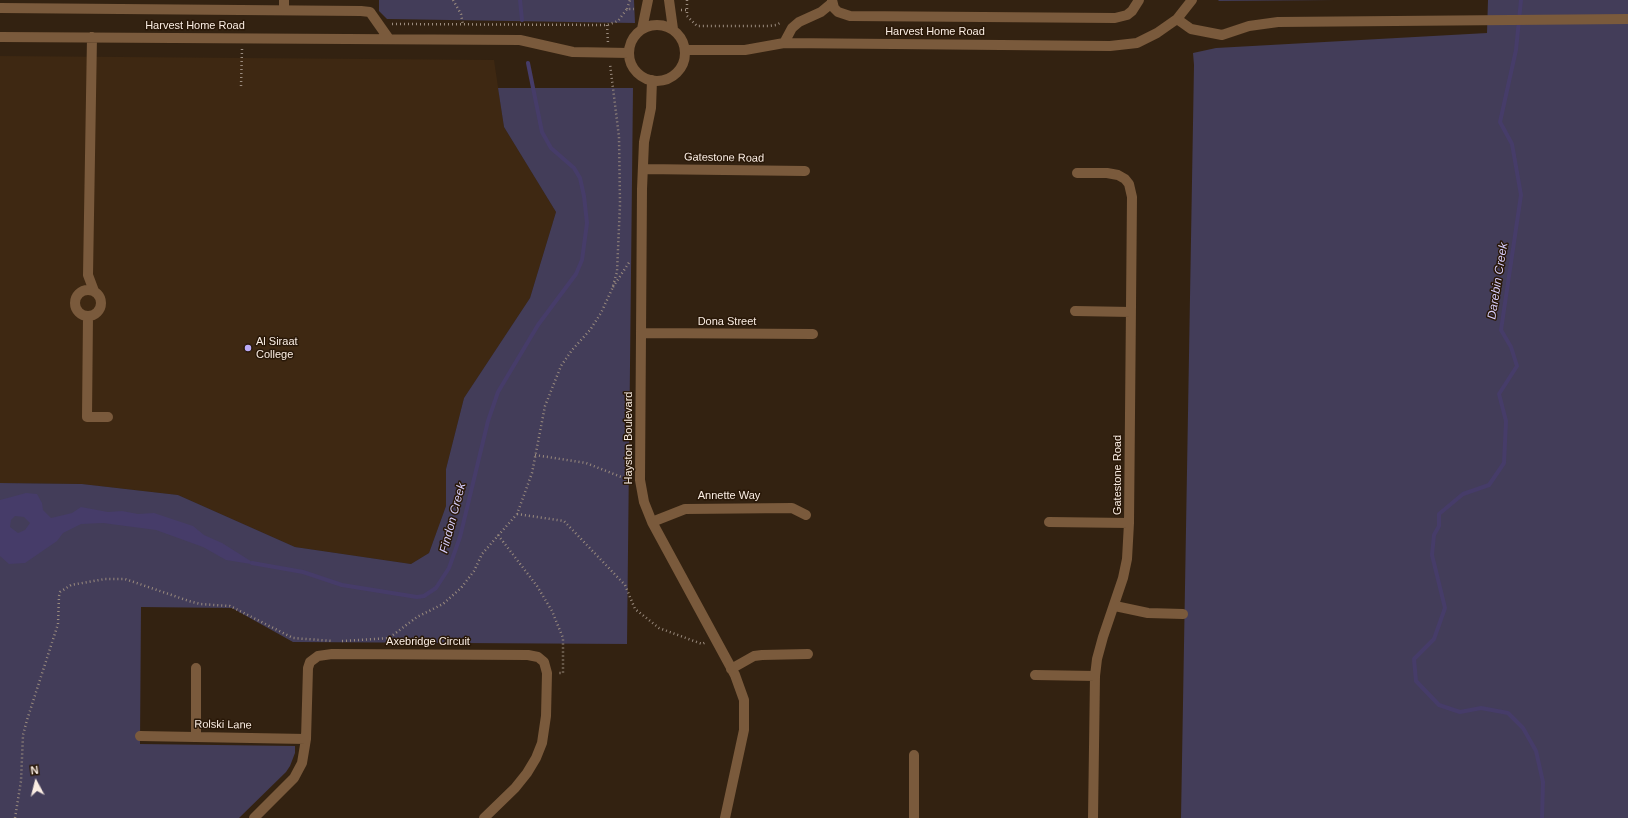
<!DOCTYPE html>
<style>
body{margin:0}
#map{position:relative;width:1628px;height:818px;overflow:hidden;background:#321;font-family:Helvetica,sans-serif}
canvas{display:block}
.north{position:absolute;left:16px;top:762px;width:40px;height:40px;-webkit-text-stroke:3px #291808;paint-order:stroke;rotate:353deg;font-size:11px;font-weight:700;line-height:16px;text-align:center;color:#faede3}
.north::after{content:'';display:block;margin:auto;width:14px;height:18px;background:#faede3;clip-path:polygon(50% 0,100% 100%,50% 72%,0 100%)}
</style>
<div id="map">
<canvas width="1628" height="818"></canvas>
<div class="north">N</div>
</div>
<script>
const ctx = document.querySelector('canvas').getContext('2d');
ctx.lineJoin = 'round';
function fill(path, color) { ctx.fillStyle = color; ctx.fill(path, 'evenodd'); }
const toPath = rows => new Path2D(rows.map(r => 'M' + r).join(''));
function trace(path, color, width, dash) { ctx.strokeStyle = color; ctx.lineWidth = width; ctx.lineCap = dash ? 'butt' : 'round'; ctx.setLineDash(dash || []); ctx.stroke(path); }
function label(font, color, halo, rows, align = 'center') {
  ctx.font = font + ' Helvetica,sans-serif'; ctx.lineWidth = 3; ctx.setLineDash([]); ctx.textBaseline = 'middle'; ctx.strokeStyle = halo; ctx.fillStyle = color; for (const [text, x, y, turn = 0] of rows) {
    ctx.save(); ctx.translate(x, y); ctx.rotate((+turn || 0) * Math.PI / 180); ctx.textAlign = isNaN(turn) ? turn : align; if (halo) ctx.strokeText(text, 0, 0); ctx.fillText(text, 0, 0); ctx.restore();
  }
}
fill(toPath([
 [0,56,494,60,504,127,556,212,530,298,464,398,446,469,446,506,429,553,411,564,295,547,178,495,82,484,0,483]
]), '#3e2812');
fill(toPath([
 [379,0,634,0,635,23,387,19,379,11],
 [1218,0,1335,0,1219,1],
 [1488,0,1628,0,1628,818,1181,818,1194,65,1193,53,1216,48,1487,33],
 [498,88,633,88,627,644,293,642,232,608,141,607,140,744,295,746,295,753,290,766,286,772,239,818,0,818,0,483,82,484,178,495,295,547,411,564,429,553,446,506,446,469,464,398,530,298,556,212,504,127]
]), '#433d59');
fill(toPath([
 [26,493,37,494,42,503,43,510,51,518,72,513,81,507,108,512,122,511,138,514,154,513,193,526,204,535,222,543,257,565,226,560,203,547,156,530,103,523,81,524,63,533,57,541,25,563,9,564,0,556,0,500],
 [15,516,24,517,30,523,25,530,18,533,10,527,11,520]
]), '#463c69');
trace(toPath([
 [520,0,522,20],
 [1521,0,1516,50,1500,122,1512,144,1521,195,1501,330,1511,347,1517,366,1499,394,1506,421,1504,463,1489,485,1463,494,1439,514,1439,526,1434,535,1432,555,1445,608,1434,639,1414,659,1416,681,1439,705,1460,712,1481,708,1508,713,1523,728,1536,751,1543,782,1542,818],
 [252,563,303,572,342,585,417,597,424,596,436,588,449,568,460,537,488,421,498,392,538,325,576,274,582,260,587,223,584,196,580,178,574,168,551,148,542,132,528,63]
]), '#463c69', 4);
trace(toPath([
 [453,0,461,14,463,25],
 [627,9,630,0],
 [687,9,687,0],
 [681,10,687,10,687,16,697,26,768,26,776,25,782,22],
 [392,24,607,25,618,21,627,9,634,9],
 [607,25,608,43],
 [241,86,242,49],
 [613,287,630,261],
 [535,455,586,463,629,480],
 [517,514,564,521,625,585,635,609,659,628,702,644,706,642],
 [498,535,537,586,552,611,563,638,563,673,557,673],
 [342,641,389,638,417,617,443,604,461,588,474,571,482,554,517,514,532,473,545,406,561,366,572,350,590,330,601,313,612,289,617,272,620,204,619,137,610,64],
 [15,818,21,781,23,735,27,720,58,624,59,596,60,592,71,585,105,579,125,579,189,601,200,604,230,606,293,638,333,641]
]), '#9a8b7e', 2.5, [1, 3]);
trace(toPath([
 [669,0,673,29],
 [832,0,834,8,838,12,850,16,1115,18,1127,15,1132,11,1139,0],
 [0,8,361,11,370,12,389,39],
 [284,10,284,0],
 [1177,19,1191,29,1222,35,1249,26,1278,22,1628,19],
 '629 53a28 28 0 1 1 56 0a28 28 0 1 1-56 0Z',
 [642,29,648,0],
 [0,37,520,40,573,52,629,53],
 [92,37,88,275,94,291],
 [784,43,792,28,799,22,821,12,832,3],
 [685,50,745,50,784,43,1110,46,1137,43,1157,33,1177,19,1192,0],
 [652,80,651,108,644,142,642,189,640,480,644,502,652,522,735,675,744,700,744,730,725,818],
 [643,169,805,171],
 [1077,173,1107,173,1118,175,1125,179,1129,184,1132,197,1129,523,1127,559,1123,578,1103,637,1097,659,1095,676,1093,818],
 '75 303a13 13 0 1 1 26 0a13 13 0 1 1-26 0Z',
 [1075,311,1131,312],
 [88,316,87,417,108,417],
 [641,333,813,334],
 [652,522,685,509,792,508,806,515],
 [1049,522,1129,523],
 [1115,606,1148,613,1183,614],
 [196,668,196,737],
 [731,669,754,656,762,655,808,654],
 [1035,675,1095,676],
 [140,736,306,739],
 [254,818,294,778,302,763,306,739,308,668,310,662,318,656,332,654,528,655,538,657,544,662,547,673,546,716,542,743,536,758,527,773,515,788,484,818],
 [914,818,914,755]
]), '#7a5a3c', 10);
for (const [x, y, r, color] of [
 [248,348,4,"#baaaf6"]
]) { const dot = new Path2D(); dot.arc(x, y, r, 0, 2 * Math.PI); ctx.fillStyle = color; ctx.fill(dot); trace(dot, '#291808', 1.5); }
label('11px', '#faede3', '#291808', [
 ["Harvest Home Road",195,26],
 ["Harvest Home Road",935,32],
 ["Gatestone Road",724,158,1],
 ["Dona Street",727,322],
 ["Hayston Boulevard",629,438,-90],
 ["Gatestone Road",1118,475,-90],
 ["Annette Way",729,496],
 ["Axebridge Circuit",428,642],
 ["Rolski Lane",223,725,1]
]);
label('11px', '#faede3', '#291808', [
 ["Al Siraat",256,342],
 ["College",256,355]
], 'left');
label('italic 12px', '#d6cdfb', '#291808', [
 ["Darebin Creek",1498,281,-81],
 ["Findon Creek",453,518,-75]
]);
</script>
